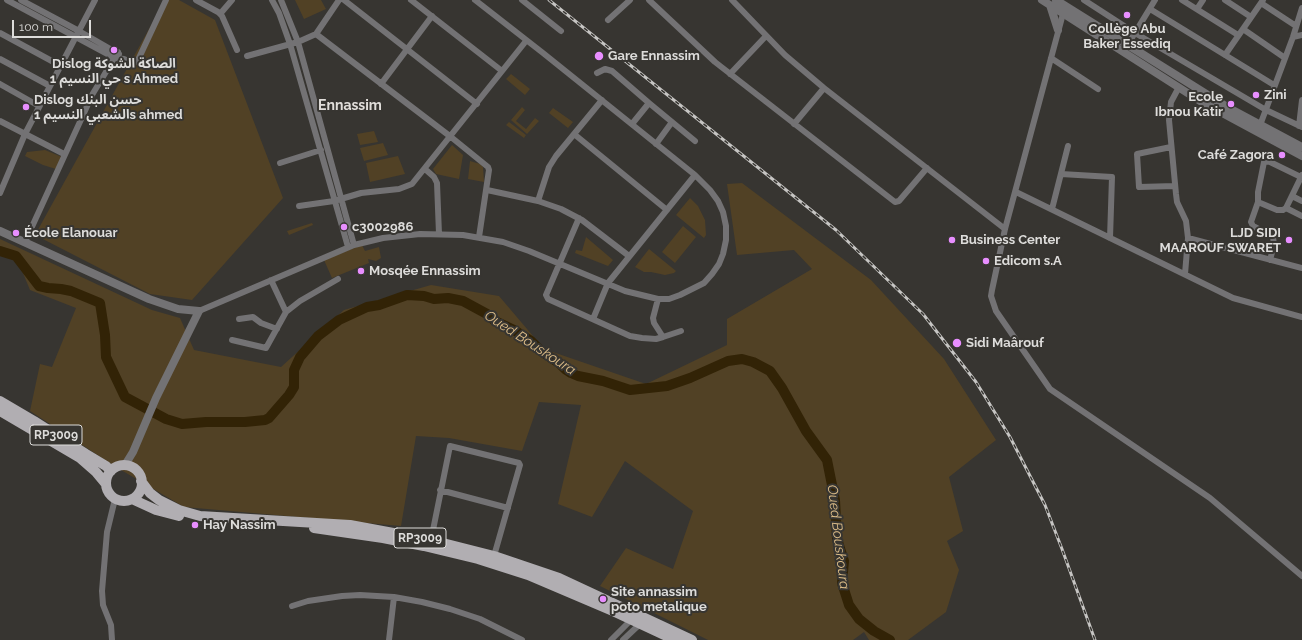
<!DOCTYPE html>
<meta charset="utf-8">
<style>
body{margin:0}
#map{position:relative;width:1302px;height:640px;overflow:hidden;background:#373531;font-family:Raleway,sans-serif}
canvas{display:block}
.scale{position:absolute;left:12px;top:20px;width:79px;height:18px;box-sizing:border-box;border:2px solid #dddcda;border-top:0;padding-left:5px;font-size:12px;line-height:14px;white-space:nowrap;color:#dddcda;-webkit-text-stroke:3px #373531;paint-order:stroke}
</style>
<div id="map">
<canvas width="1302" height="640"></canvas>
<div class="scale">100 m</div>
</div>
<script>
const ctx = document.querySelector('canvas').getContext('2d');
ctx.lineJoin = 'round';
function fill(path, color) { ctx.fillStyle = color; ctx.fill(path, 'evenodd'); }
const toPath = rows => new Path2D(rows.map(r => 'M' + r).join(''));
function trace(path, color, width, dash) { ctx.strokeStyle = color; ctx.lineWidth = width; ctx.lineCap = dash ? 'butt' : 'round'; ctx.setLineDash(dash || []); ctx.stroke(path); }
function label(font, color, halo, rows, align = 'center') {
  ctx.font = font + ' Raleway,"Noto Sans Arabic",sans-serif'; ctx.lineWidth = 4; ctx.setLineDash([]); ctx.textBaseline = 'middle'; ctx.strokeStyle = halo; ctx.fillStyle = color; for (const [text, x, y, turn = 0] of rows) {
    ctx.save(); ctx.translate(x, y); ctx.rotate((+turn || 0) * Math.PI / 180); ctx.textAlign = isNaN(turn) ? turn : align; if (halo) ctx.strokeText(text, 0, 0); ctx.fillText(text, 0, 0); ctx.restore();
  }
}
fill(toPath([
 [165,0,179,0,215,20,283,198,192,300,150,294,35,235],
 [295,0,321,0,326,9,304,19],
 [511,74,530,89,525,95,506,79],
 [522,107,525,110,516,121,526,129,535,118,539,121,527,134,511,120],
 [553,108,573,122,568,128,549,113],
 [509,122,526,135,524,138,506,125],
 [374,131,378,142,360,145,357,134],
 [383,143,388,155,364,161,360,148],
 [452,145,463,155,459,179,436,174,433,169],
 [45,150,62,157,56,169,43,165,25,156,27,152],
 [398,156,405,174,370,182,366,163],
 [470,161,480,164,483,167,484,182,468,179],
 [742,183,871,280,944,359,996,440,949,477,963,531,947,541,959,570,946,612,908,640,869,640,864,632,853,640,708,640,600,586,626,548,673,569,693,511,625,461,592,517,558,504,581,405,539,402,522,451,449,438,416,436,401,526,184,507,116,467,30,411,40,364,52,367,76,308,30,290,18,261,0,254,0,239,152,310,180,318,194,350,281,367,344,310,431,285,499,296,544,349,646,384,727,345,727,319,812,269,794,250,737,255,727,184],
 [690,198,698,206,705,220,706,235,704,238,676,215],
 [312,223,313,225,289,235,287,231],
 [683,226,696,237,675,263,662,252],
 [586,237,613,260,608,266,575,253,576,250,582,251],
 [362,245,365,251,379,247,381,258,376,261,368,259,369,263,332,278,324,260],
 [649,249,676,271,674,273,665,275,651,272,644,272,635,267]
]), '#514125');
trace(toPath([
 [0,251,16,256,39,286,48,288,61,289,71,291,100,303,105,335,106,357,125,397,166,419,182,424,206,422,245,422,265,420,269,418,289,395,294,387,294,370,300,357,318,336,339,320,367,307,379,305,407,295,424,296,434,299,448,298,463,301,487,314,495,321,514,330,531,341,541,351,559,363,565,369,571,373,578,376,603,381,630,390,667,386,690,378,728,361,742,359,753,362,770,371,782,388,806,431,827,460,835,500,837,539,844,561,842,583,849,605,859,619,874,631,890,640]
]), '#322306', 10);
trace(toPath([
 [7,0,115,58,124,59,134,63,138,60,166,0],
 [21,0,79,31,119,54],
 [196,0,218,12,222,16,237,50],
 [272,0,279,13,290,44,348,247],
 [281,0,298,42,354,245],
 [344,0,477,104],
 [411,0,502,71],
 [522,0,561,31],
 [649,0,715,62,895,202,899,201,927,168],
 [732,0,785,55,824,88,1005,229],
 [1084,0,1135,33,1266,110,1302,127],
 [1182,0,1238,35],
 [1225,0,1251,17],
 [1261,3,1296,26],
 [1150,9,1274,85],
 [1197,9,1203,0],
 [1064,10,1005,229,992,290,991,296,996,311,1050,389,1210,498,1302,576],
 [220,14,232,0],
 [608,20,630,0],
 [1243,29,1285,58],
 [0,33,61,66],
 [316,34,339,0],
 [1293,37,1302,35],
 [1127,46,1155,0],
 [1225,55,1263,0],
 [247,56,298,42,316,34,451,137,488,167,489,170,479,237],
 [1051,58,1098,89],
 [0,59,50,86],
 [597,73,605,69,612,71,649,103],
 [730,74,766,36],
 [0,84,39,106],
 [381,84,432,16],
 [1179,87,1171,102,1169,120,1176,194,1177,202,1186,221,1188,238,1185,274],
 [0,121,64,154],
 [632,124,649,103,695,141],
 [794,124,824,88],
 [1299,126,1302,100],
 [1259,128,1293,37,1302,8],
 [574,134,667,210],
 [656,144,672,122],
 [1171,147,1137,154,1139,187,1175,186],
 [280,163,321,150],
 [425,169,434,177,437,183,439,234],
 [1061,174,1112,177,1110,238],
 [487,190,538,201,549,167,556,156,602,100],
 [1016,192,1233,298,1302,317],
 [0,193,25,134,95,0],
 [1292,196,1302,201],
 [538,201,561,209,582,220,629,256],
 [1258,202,1277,210,1283,210,1286,208,1302,175],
 [299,206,334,201,361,193,399,189,412,184,526,41],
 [1286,208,1302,216],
 [1052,209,1068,146],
 [579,218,546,295,548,299,630,336,642,338,656,339,663,337,654,323,653,318,658,299],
 [1188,238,1302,268],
 [25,242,84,113,92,95,118,52],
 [1270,260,1274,245,1273,237,1253,226,1251,222,1258,202,1258,192,1264,162,1268,161,1301,177],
 [271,280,286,312],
 [199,311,354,245,383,238,420,234,463,235,503,242,529,251,625,291,658,299,669,299,680,295,704,283,712,274,719,264,723,254,726,240,726,226,723,212,718,201,710,190,695,175,543,53,475,0],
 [239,319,253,317,261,323,277,329],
 [593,319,608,283,695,175],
 [663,337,681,331],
 [232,340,266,348,286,312,300,301,338,279],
 [440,490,508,508],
 [431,540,450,446,519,463,520,465,494,556],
 [292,606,308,601,342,596,360,595,394,597,422,602,450,609,480,619,522,640],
 [112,640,111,625,103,605,102,591,107,532,115,499],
 [389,640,394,597],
 [611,640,632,619],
 [623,640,641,623]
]), '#737274', 6);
trace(toPath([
 [1042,0,1200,101,1302,156],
 [1056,0,1227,107,1302,147],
 [1050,5,1058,30],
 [0,231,149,299,178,309,199,311,156,398,133,452,125,465]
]), '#737274', 8);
trace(toPath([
 [0,401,34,421,86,454,106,466,111,471],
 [0,411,80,458,96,472,106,484],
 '106 483a18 18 0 1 1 36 0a18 18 0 1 1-36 0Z',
 [141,481,150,493,159,500,179,510,200,516,350,525,431,540,494,556,559,578,692,640],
 [132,499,156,510,179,516],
 [314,528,383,538,424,546,478,559,528,575,615,612,675,640]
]), '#b1aeb2', 10);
const rail = toPath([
 [549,0,836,230,923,314,976,382,1010,437,1045,505,1062,549,1095,640]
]);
trace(rail, '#c6c5c3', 3);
trace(rail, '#373531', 1.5, [4.5]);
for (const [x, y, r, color] of [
 [1127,15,4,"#e88eff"],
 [114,50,4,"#e88eff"],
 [599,56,5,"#e88eff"],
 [1256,95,4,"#e88eff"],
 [1231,104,4,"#e88eff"],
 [26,107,4,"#e88eff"],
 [1282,155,4,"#e88eff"],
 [344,227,4,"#e88eff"],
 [16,233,4,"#e88eff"],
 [952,240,4,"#e88eff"],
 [1289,240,4,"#e88eff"],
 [986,261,4,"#e88eff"],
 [361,271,4,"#e88eff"],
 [957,343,5,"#e88eff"],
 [195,525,4,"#e88eff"],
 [603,599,4,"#e88eff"]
]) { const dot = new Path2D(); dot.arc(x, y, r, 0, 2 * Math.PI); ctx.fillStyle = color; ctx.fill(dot); trace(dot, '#373531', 1.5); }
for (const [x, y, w] of [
 [56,435,52],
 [420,538,52]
]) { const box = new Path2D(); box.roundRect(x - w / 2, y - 10, w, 20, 3); ctx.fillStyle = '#373531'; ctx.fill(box); trace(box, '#dddcda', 1); }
label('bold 12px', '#dddcda', null, [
 ["RP3009",56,435],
 ["RP3009",420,538]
]);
label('bold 13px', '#dddcda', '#373531', [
 ["Collège Abu",1127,29,"center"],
 ["Baker Essediq",1127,44,"center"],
 ["Gare Ennassim",608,56],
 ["Dislog الصاكة الشوكة",114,64,"center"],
 ["حي النسيم 1 s Ahmed",114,79,"center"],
 ["Zini",1264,95],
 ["Ecole",1223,97,"right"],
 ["Ibnou Katir",1223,112,"right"],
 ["Dislog حسن البنك",34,100],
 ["الشعبي النسيم 1s ahmed",34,115],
 ["Café Zagora",1274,155,"right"],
 ["c3002986",352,227],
 ["École Elanouar",24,233],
 ["LJD SIDI",1281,233,"right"],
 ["MAAROUF SWARET",1281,248,"right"],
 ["Business Center",960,240],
 ["Edicom s.A",994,261],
 ["Mosqée Ennassim",369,271],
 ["Sidi Maârouf",966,343],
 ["Hay Nassim",203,525],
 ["Site annassim",611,592],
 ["poto metalique",611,607]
], 'left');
label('bold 14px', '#e1deda', '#373531', [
 ["Ennassim",350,106]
]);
label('italic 14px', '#ddbd88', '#373531', [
 ["Oued Bouskoura",530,343,33],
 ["Oued Bouskoura",838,537,83]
]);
</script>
